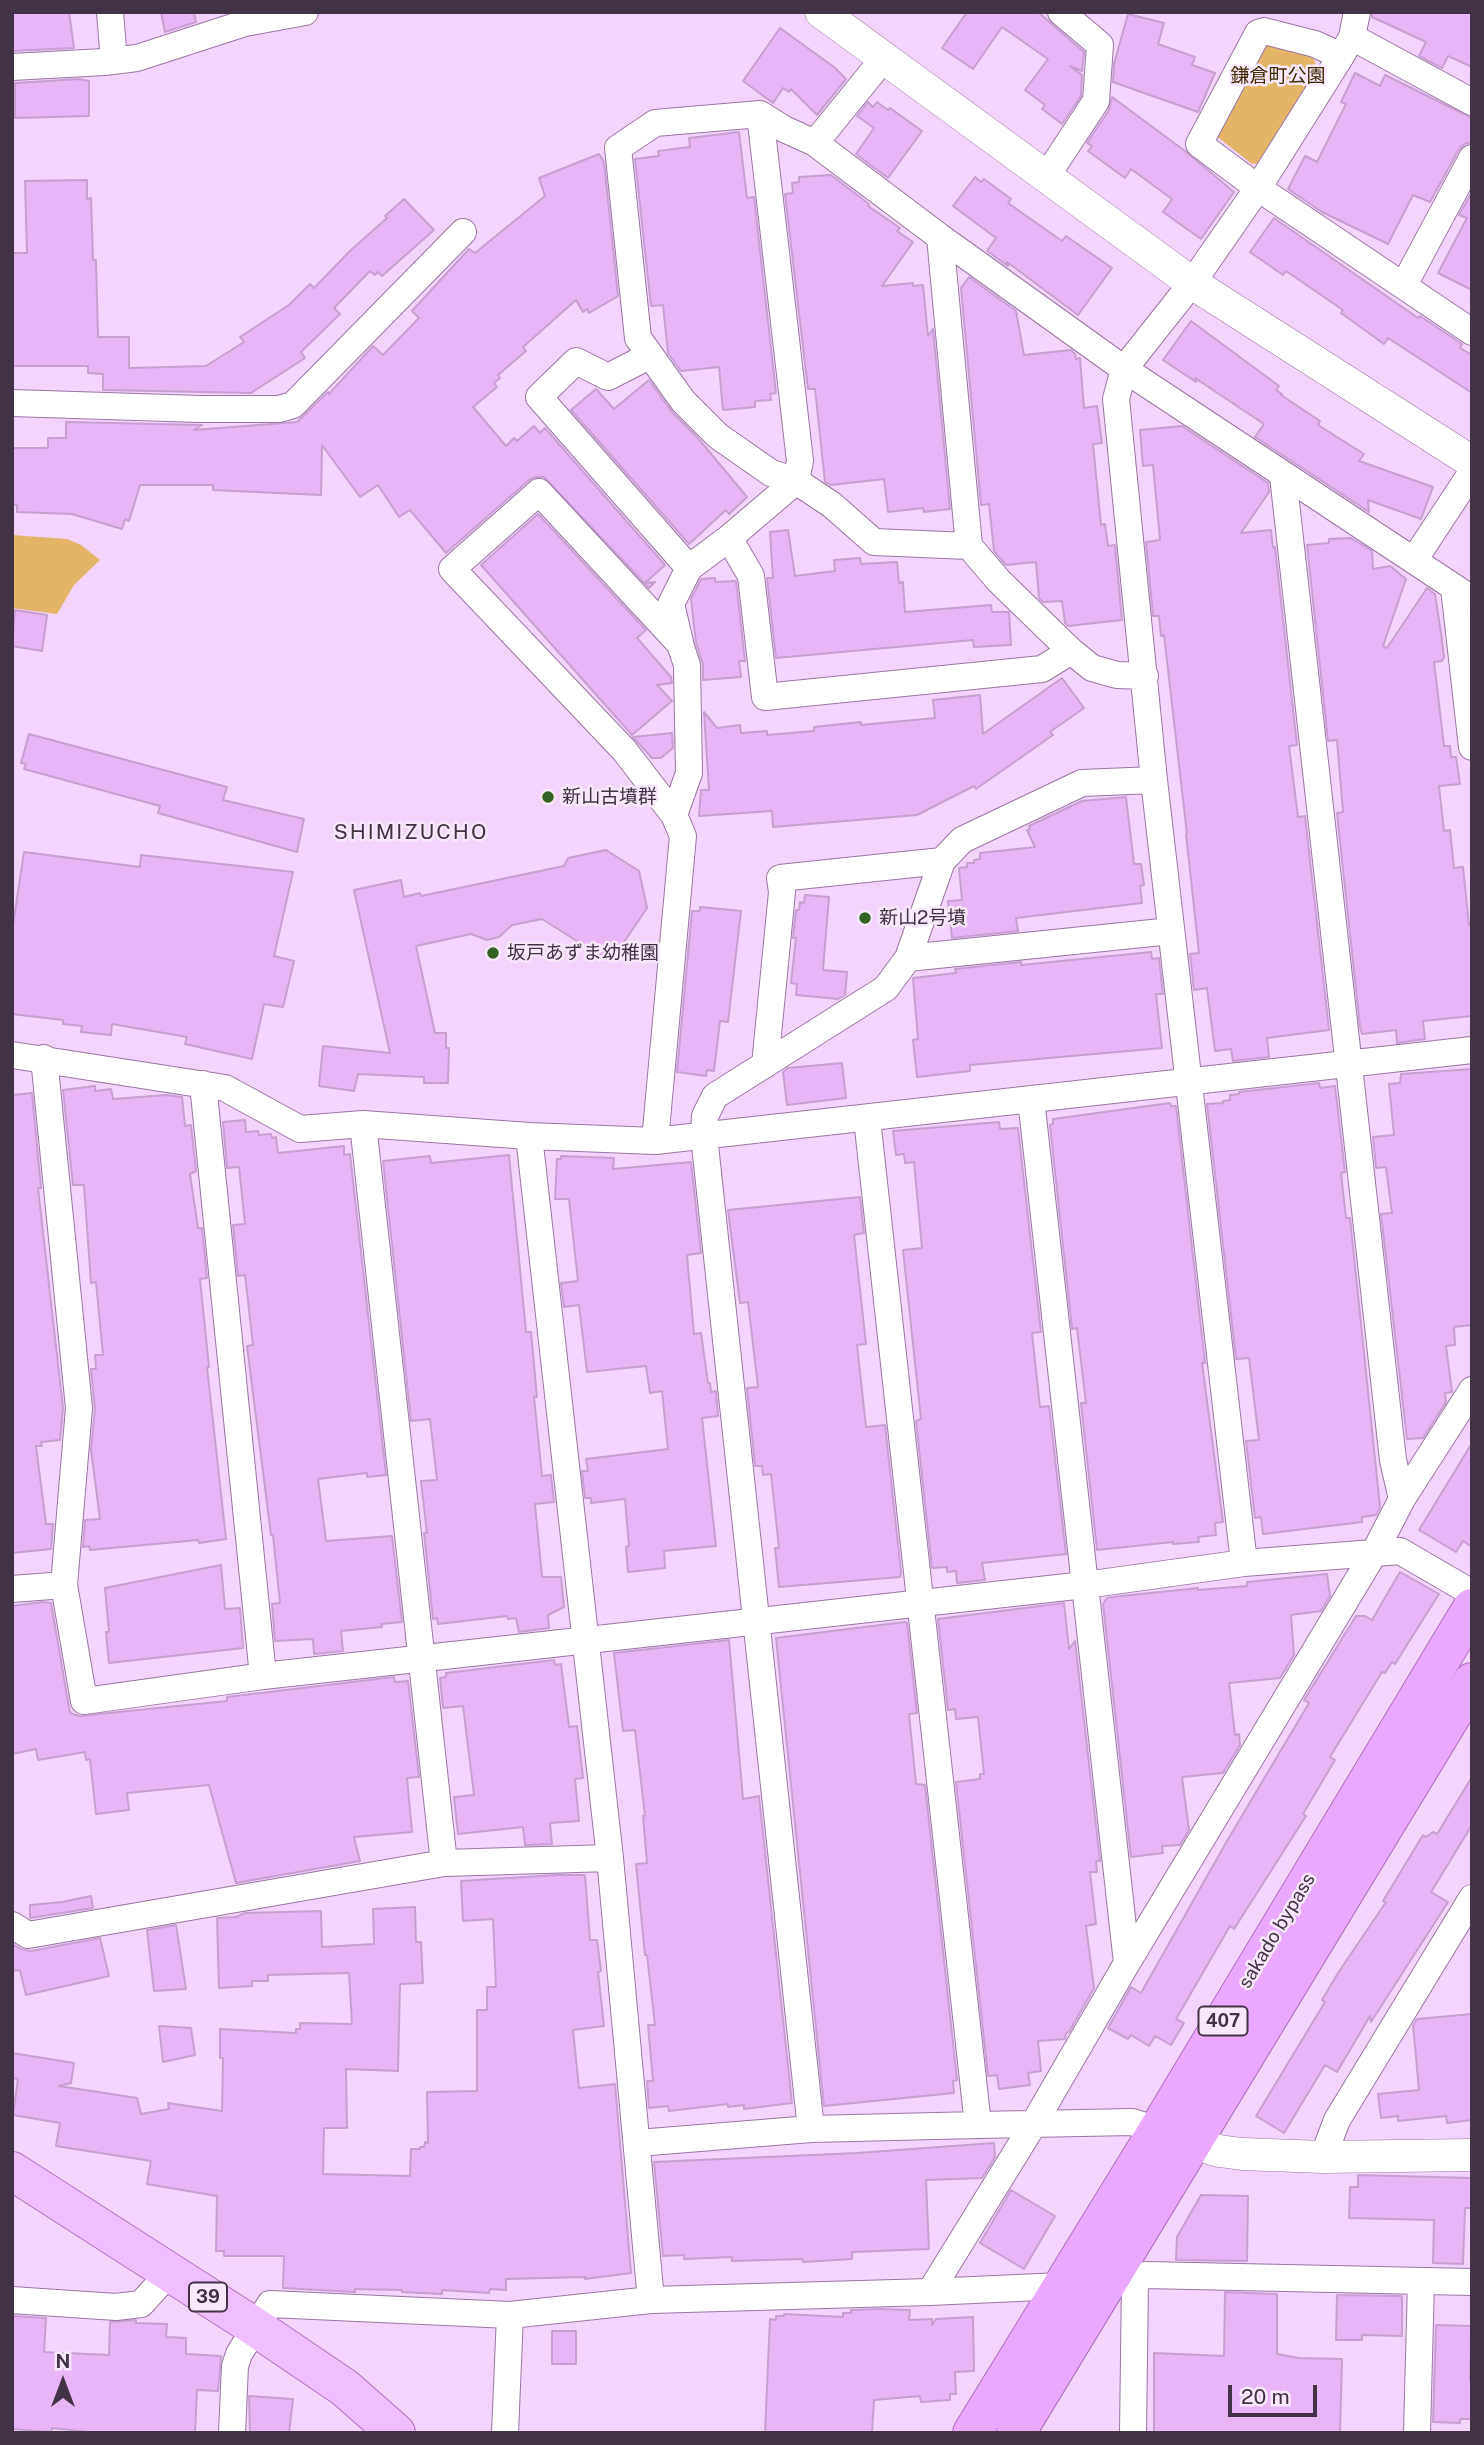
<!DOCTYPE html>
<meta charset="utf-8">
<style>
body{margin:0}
#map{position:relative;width:1484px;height:2445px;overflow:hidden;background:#f3d4fc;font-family:"Public Sans",sans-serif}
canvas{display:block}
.frame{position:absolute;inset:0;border:14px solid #423246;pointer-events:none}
.north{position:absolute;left:28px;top:2347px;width:70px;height:70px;-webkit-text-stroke:5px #f7e8fc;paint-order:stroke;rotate:0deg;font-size:19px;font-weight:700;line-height:28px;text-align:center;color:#423246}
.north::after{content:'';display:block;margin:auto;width:24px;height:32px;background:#423246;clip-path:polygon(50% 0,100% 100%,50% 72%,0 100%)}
.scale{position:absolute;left:1228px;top:2385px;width:89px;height:32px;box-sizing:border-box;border:4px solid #423246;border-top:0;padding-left:9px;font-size:21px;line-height:24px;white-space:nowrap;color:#423246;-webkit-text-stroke:5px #f7e8fc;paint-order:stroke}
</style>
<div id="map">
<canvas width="1484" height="2445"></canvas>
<div class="frame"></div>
<div class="north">N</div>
<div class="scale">20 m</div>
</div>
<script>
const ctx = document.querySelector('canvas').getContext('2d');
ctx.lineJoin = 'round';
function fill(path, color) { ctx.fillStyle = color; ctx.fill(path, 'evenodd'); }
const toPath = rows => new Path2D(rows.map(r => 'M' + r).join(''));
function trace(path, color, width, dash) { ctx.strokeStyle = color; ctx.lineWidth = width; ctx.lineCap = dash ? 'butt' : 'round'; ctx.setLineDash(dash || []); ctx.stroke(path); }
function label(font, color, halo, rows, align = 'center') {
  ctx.font = font + ' "Public Sans","Noto Sans JP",sans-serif'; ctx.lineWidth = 5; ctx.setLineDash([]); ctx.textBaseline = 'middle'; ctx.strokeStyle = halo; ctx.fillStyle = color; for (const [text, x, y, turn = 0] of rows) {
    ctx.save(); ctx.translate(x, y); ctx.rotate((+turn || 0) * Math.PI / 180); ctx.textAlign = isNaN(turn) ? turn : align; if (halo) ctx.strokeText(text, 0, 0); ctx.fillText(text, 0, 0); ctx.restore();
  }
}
fill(toPath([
 [1273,42,1312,54,1317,68,1258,163,1252,164,1215,135,1260,47],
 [12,535,67,539,81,545,100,560,74,585,57,614,12,608]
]), '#e4b467');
const building = toPath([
 [12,12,69,12,74,48,12,51,12,12],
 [161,12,194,12,196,22,165,32,161,12],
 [967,12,1038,12,1084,52,1082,71,1070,66,1082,75,1081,96,1062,124,1042,109,1045,105,1025,90,1048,59,1002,27,973,69,942,48,967,12],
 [1372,12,1472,12,1472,67,1448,56,1442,68,1419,56,1426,42,1372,17,1372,12],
 [1128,14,1164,23,1158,44,1195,57,1192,65,1215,73,1198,112,1113,82,1114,64,1128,14],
 [780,28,834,67,846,79,817,115,791,89,789,92,783,88,773,103,743,81,780,28],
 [1355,73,1380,86,1385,75,1472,118,1472,142,1464,144,1458,151,1430,202,1413,195,1388,244,1322,212,1288,189,1305,156,1317,162,1346,104,1341,102,1355,73],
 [79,79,89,81,89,116,15,118,15,83,79,79],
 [1112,97,1185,151,1234,192,1201,239,1163,212,1172,199,1131,169,1125,178,1088,151,1092,146,1087,143,1109,110,1112,97],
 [868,102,873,107,877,102,888,110,890,108,922,131,888,178,856,154,874,128,857,116,868,102],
 [739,132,747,198,754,197,776,393,770,394,771,400,755,401,755,407,723,410,719,367,681,371,668,353,663,305,651,306,635,159,659,156,658,151,690,147,689,138,739,132],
 [599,154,604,162,618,296,589,313,587,309,583,312,576,300,523,347,526,351,498,375,500,378,494,383,497,387,473,407,506,446,514,438,517,441,534,426,540,433,545,428,665,565,645,583,655,582,649,588,544,477,536,477,529,480,446,553,410,510,399,517,378,485,360,497,322,445,321,495,213,490,213,485,140,485,129,521,125,519,122,529,72,514,17,512,17,505,12,504,12,448,48,448,48,438,66,438,66,422,202,425,194,430,297,422,328,392,329,394,373,346,383,355,419,318,412,311,469,249,475,253,545,196,539,178,599,154],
 [831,175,869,204,868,206,900,228,897,231,913,242,882,286,913,283,913,286,923,285,928,336,933,329,950,509,924,512,923,508,888,512,884,479,831,485,825,482,815,389,808,389,785,194,793,193,792,183,799,182,799,177,831,175],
 [975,177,981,182,984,179,1011,199,1008,203,1062,241,1066,236,1112,268,1078,315,1007,262,1008,266,987,251,996,238,953,206,975,177],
 [87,180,87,199,91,198,93,260,96,260,98,337,129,337,129,368,206,366,244,342,240,337,289,305,310,284,314,288,351,250,387,218,385,216,404,199,434,230,382,276,378,272,375,275,370,271,334,308,340,314,301,352,305,358,251,393,103,390,103,374,88,373,88,366,12,366,12,253,27,253,25,181,87,180],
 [1472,192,1472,290,1438,273,1467,218,1459,215,1472,192],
 [1274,218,1418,318,1420,316,1462,344,1460,348,1472,355,1472,393,1388,338,1384,344,1341,313,1343,310,1286,271,1283,275,1250,252,1274,218],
 [969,277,1016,311,1024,355,1071,350,1075,354,1076,359,1080,358,1084,408,1097,406,1102,443,1093,444,1101,525,1105,524,1108,546,1115,545,1122,620,1068,626,1065,623,1062,601,1043,602,1039,598,1036,562,1006,565,994,551,989,504,981,505,961,288,969,277],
 [1191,321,1279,386,1276,390,1282,394,1281,395,1320,421,1318,425,1364,454,1359,461,1433,487,1421,519,1368,500,1369,512,1255,437,1264,424,1195,378,1196,382,1163,360,1191,321],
 [649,380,672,412,697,437,747,497,729,514,726,510,689,544,571,410,596,389,614,409,649,380],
 [1182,426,1268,483,1269,492,1241,533,1271,530,1273,548,1275,547,1297,745,1289,746,1298,817,1305,816,1329,1030,1267,1038,1269,1057,1233,1061,1231,1049,1215,1051,1207,988,1194,990,1190,954,1199,953,1186,834,1187,834,1164,635,1161,636,1159,616,1153,616,1146,542,1160,540,1153,465,1143,466,1140,430,1182,426],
 [538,514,646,630,637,638,671,677,672,683,657,685,672,701,632,735,481,565,538,514],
 [788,530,795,576,835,571,834,560,860,558,861,564,897,562,899,583,903,582,905,612,991,605,992,612,1009,612,1011,645,974,647,973,640,776,658,767,578,773,578,770,532,788,530],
 [1351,538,1372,551,1373,569,1390,566,1406,579,1383,646,1387,648,1427,588,1435,594,1441,633,1444,657,1442,661,1434,662,1444,746,1450,746,1451,757,1456,757,1460,784,1439,786,1444,831,1450,830,1454,868,1463,867,1469,925,1472,925,1472,1016,1423,1021,1425,1039,1397,1043,1396,1030,1362,1034,1360,1027,1337,813,1343,812,1337,740,1328,741,1307,545,1329,543,1329,539,1351,538],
 [715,578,715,582,736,581,745,661,739,661,741,677,703,680,703,664,696,643,691,599,701,579,715,578],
 [15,610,47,615,42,651,12,646,15,610],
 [1062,678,1084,708,1050,732,1053,735,976,789,974,786,917,815,773,827,772,811,699,816,701,790,709,790,704,712,717,728,740,725,741,733,767,731,767,735,814,731,814,727,861,722,861,725,935,718,933,700,980,695,983,734,1062,678],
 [672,733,673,748,661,758,652,758,633,737,672,733],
 [29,734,227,787,223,800,304,819,297,852,158,813,160,806,24,769,26,764,21,763,29,734],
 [1126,797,1134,864,1141,864,1144,885,1140,886,1142,903,1016,918,1018,931,952,938,948,901,962,900,959,868,967,867,967,863,974,863,974,860,980,859,980,853,1035,847,1027,830,1030,829,1029,826,1082,801,1126,797],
 [606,850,639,871,647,908,618,951,610,955,599,955,542,919,512,925,499,937,487,940,471,934,416,946,435,1033,446,1033,446,1048,449,1048,448,1083,424,1083,424,1077,358,1074,354,1091,319,1086,323,1046,390,1053,354,890,401,880,404,897,420,893,421,896,564,866,568,858,606,850],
 [24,852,140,867,141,855,293,872,274,956,294,961,283,1007,264,1004,252,1059,185,1044,187,1037,112,1024,111,1035,81,1032,82,1026,63,1024,63,1020,12,1014,12,932,24,852],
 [805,895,829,897,823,970,847,972,845,995,838,999,796,995,797,984,791,983,796,938,793,938,796,910,799,910,800,902,804,903,805,895],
 [700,907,741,911,728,1022,720,1021,714,1071,707,1070,706,1076,677,1072,692,911,700,911,700,907],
 [1151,952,1152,959,1159,958,1163,994,1156,994,1162,1048,970,1065,970,1071,917,1077,913,1040,918,1039,913,978,956,973,955,969,1021,962,1021,965,1151,952],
 [842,1063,846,1098,787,1105,783,1072,788,1068,842,1063],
 [1472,1069,1472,1325,1454,1327,1455,1345,1446,1346,1452,1392,1445,1393,1446,1402,1423,1438,1407,1439,1381,1214,1392,1213,1386,1167,1376,1168,1373,1137,1394,1135,1389,1084,1400,1083,1401,1074,1472,1069],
 [1319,1083,1320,1088,1335,1086,1345,1172,1341,1173,1346,1218,1350,1218,1380,1507,1376,1515,1362,1517,1362,1522,1263,1534,1261,1517,1255,1518,1246,1441,1259,1440,1249,1358,1236,1359,1207,1104,1223,1103,1223,1101,1230,1100,1230,1095,1239,1094,1239,1092,1319,1083],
 [95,1086,95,1091,111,1089,113,1099,166,1095,182,1097,185,1126,191,1125,196,1171,190,1174,198,1228,202,1228,207,1278,200,1279,209,1367,207,1367,226,1539,199,1543,198,1540,90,1550,89,1546,83,1547,85,1520,100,1519,91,1450,95,1409,91,1369,96,1369,95,1355,103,1355,96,1282,91,1283,84,1185,73,1185,63,1090,95,1086],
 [32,1093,41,1188,38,1188,63,1408,60,1440,41,1442,42,1446,36,1446,46,1524,53,1524,51,1549,12,1553,12,1095,32,1093],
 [1170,1103,1171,1106,1176,1106,1205,1363,1202,1363,1223,1522,1215,1523,1216,1535,1198,1537,1199,1542,1173,1544,1173,1542,1097,1550,1081,1403,1086,1403,1077,1328,1072,1329,1050,1125,1053,1124,1053,1119,1170,1103],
 [245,1120,246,1132,258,1131,259,1135,271,1134,272,1138,276,1137,278,1153,344,1146,344,1155,350,1154,386,1475,367,1477,367,1473,318,1479,326,1541,392,1536,402,1622,381,1624,382,1627,341,1631,343,1651,314,1654,313,1639,275,1641,272,1604,280,1603,273,1535,271,1535,247,1346,253,1345,245,1275,238,1276,233,1225,245,1224,239,1167,227,1168,223,1122,245,1120],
 [999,1122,1000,1129,1018,1128,1041,1332,1032,1333,1040,1407,1049,1406,1066,1554,982,1563,985,1580,957,1583,956,1571,947,1572,947,1567,932,1568,916,1421,921,1419,903,1250,922,1248,914,1162,905,1163,904,1154,896,1155,893,1131,999,1122],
 [509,1155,526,1332,531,1332,537,1397,534,1397,542,1476,551,1475,554,1502,535,1504,542,1577,561,1577,564,1607,548,1615,549,1628,519,1632,516,1618,508,1619,507,1616,438,1624,437,1618,433,1619,424,1533,427,1533,421,1481,437,1480,430,1419,411,1421,383,1161,430,1156,431,1163,509,1155],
 [561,1156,614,1158,613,1169,691,1162,701,1253,687,1255,694,1334,701,1333,708,1383,710,1383,711,1392,716,1391,718,1416,702,1418,716,1546,664,1551,665,1568,628,1572,626,1547,629,1546,625,1499,591,1503,591,1498,585,1498,582,1471,588,1471,586,1459,668,1449,662,1391,650,1393,646,1366,587,1372,579,1305,564,1307,561,1283,578,1281,569,1199,555,1199,557,1159,561,1159,561,1156],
 [860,1197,864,1233,854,1235,866,1344,857,1345,866,1427,885,1425,901,1572,900,1577,779,1587,775,1548,779,1548,771,1474,763,1475,762,1466,755,1466,747,1388,758,1387,748,1302,740,1303,728,1210,860,1197],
 [1472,1443,1472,1547,1463,1541,1456,1552,1419,1530,1472,1443],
 [221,1565,225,1609,240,1608,243,1648,109,1663,106,1632,109,1632,105,1588,221,1565],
 [1400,1572,1439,1594,1395,1664,1392,1662,1385,1673,1382,1672,1330,1757,1335,1760,1303,1814,1306,1816,1234,1929,1230,1926,1176,2019,1184,2023,1171,2045,1155,2036,1149,2046,1131,2035,1128,2039,1108,2028,1131,1987,1141,1993,1227,1841,1309,1703,1304,1700,1356,1616,1365,1616,1372,1620,1400,1572],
 [1327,1574,1330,1596,1321,1611,1291,1615,1294,1655,1280,1678,1229,1683,1235,1735,1239,1734,1240,1745,1223,1773,1182,1777,1189,1830,1180,1845,1162,1846,1163,1853,1131,1857,1103,1604,1107,1598,1121,1596,1198,1588,1198,1590,1247,1586,1247,1582,1327,1574],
 [43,1602,51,1603,70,1713,79,1716,227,1701,227,1697,394,1677,395,1682,408,1681,419,1777,407,1778,412,1832,354,1837,360,1861,236,1883,209,1785,127,1793,129,1810,96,1814,90,1759,86,1760,85,1752,38,1760,36,1749,12,1754,12,1606,43,1602],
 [1064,1603,1069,1649,1075,1641,1100,1861,1096,1861,1097,1872,1090,1872,1096,1924,1086,1926,1094,1988,1069,2032,1066,2033,1065,2039,1038,2041,1041,2071,1028,2073,1030,2085,999,2089,997,2075,988,2076,956,1782,980,1779,980,1774,984,1774,978,1717,956,1719,955,1709,948,1710,938,1619,1064,1603],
 [905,1622,907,1623,917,1713,909,1714,916,1784,925,1785,957,2080,953,2081,954,2093,824,2106,776,1638,905,1622],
 [729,1640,743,1799,759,1796,792,2103,744,2109,744,2105,728,2107,728,2104,669,2111,668,2106,649,2108,647,2081,653,2081,648,2025,655,2025,647,1955,645,1955,636,1864,647,1863,643,1816,645,1816,635,1730,623,1731,614,1653,729,1640],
 [554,1660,555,1665,561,1664,569,1727,577,1726,583,1778,575,1779,579,1821,550,1823,552,1844,525,1845,523,1827,458,1834,454,1797,474,1795,463,1706,443,1708,440,1678,446,1677,446,1673,554,1660],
 [1472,1777,1472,1825,1431,1892,1448,1902,1371,2022,1370,2016,1337,2072,1325,2065,1284,2133,1256,2116,1325,2002,1322,2000,1338,1973,1386,1902,1383,1901,1423,1835,1426,1837,1433,1832,1437,1834,1472,1777],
 [556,1875,585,1875,590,1940,597,1940,601,1971,598,1972,604,2026,573,2030,579,2088,615,2084,631,2273,585,2279,585,2277,506,2279,506,2290,490,2289,489,2293,442,2290,442,2294,402,2292,402,2290,355,2289,355,2292,283,2288,284,2256,224,2256,224,2251,216,2251,217,2196,147,2184,151,2161,56,2146,60,2123,13,2115,18,2079,12,2078,12,2053,74,2063,71,2083,59,2086,137,2098,141,2114,169,2109,168,2103,222,2111,223,2058,220,2058,220,2029,296,2033,296,2029,300,2029,300,2023,352,2024,349,1973,268,1975,268,1981,252,1981,252,1986,219,1988,217,1918,236,1917,245,1913,321,1911,322,1947,374,1944,373,1909,415,1907,416,1942,421,1942,423,1983,400,1984,398,2071,346,2069,347,2128,324,2128,323,2174,410,2176,411,2149,420,2149,420,2147,424,2147,425,2142,428,2143,427,2092,477,2091,477,2010,487,2010,487,1987,496,1987,493,1919,463,1921,461,1881,556,1875],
 [91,1896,93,1908,30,1918,30,1905,62,1902,91,1896],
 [176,1925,186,1989,154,1991,147,1930,176,1925],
 [100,1938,109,1976,26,1995,20,1970,12,1971,12,1944,21,1949,31,1951,100,1938],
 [1472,2014,1472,2120,1447,2123,1446,2116,1398,2121,1398,2116,1381,2118,1378,2094,1419,2090,1413,2025,1417,2019,1472,2014],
 [159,2026,191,2028,195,2055,163,2062,159,2026],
 [994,2143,995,2157,982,2178,926,2180,929,2249,852,2252,852,2259,803,2262,802,2259,732,2261,732,2257,684,2259,684,2255,663,2256,654,2162,857,2153,994,2143],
 [1358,2175,1472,2178,1472,2208,1465,2208,1463,2264,1433,2263,1434,2220,1349,2218,1350,2187,1358,2187,1358,2175],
 [1011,2190,1055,2216,1024,2269,980,2243,1011,2190],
 [1201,2195,1248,2196,1247,2261,1176,2260,1177,2237,1201,2195],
 [1225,2292,1277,2294,1277,2354,1299,2358,1342,2359,1340,2433,1154,2433,1154,2353,1224,2356,1225,2292],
 [1337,2295,1402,2296,1402,2336,1362,2335,1362,2340,1336,2340,1337,2295],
 [880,2309,910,2310,909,2320,932,2319,932,2325,936,2319,973,2317,974,2371,955,2372,956,2394,950,2394,950,2400,921,2402,920,2396,874,2400,872,2433,765,2433,770,2319,776,2320,776,2316,784,2316,784,2314,843,2317,843,2313,851,2313,851,2310,880,2309],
 [12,2316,46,2318,44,2352,109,2355,110,2322,136,2320,136,2323,167,2324,166,2337,186,2338,186,2354,221,2356,218,2391,197,2390,195,2433,98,2433,52,2428,51,2432,12,2429,12,2316],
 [1436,2325,1471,2326,1470,2381,1472,2381,1472,2419,1460,2419,1460,2423,1433,2422,1436,2325],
 [552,2331,576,2331,576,2364,552,2364,552,2331],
 [249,2396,293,2399,289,2433,250,2433,249,2396]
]);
fill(building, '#e8b5f6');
trace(building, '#c5a0d0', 2);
const minor = toPath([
 [110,12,114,61],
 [1352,37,1472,102],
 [1341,56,1315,44,1264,31,1258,33,1199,144,1258,188,1472,332],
 [12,67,104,62,137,58,245,23,305,12],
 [815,143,884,58],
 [1046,177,1096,101,1100,45,1061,12],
 [940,237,969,546],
 [1404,285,1472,158],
 [649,356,608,377,576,361,539,397,689,568],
 [12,403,200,409,279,409,293,405,463,232],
 [1283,476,1393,1460,1402,1499],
 [729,538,751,576,765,697,1042,669,1071,651],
 [1414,560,1472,472],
 [1454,588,1472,747],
 [680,642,671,604,689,568,729,538,796,481,800,461,760,114],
 [1145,676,1117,675,1092,668,1071,651,999,581,969,546,874,542,832,505,796,481,771,473,718,436,683,401,638,338,618,148,655,123,760,114,784,129,815,143,940,237,1124,369,1472,599],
 [908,958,1171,931],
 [12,1055,225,1088,300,1129,363,1124,529,1136,655,1141,1472,1050],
 [44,1058,79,1408,64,1585,84,1701,263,1676,1085,1585,1244,1563,1400,1551,1472,1593],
 [765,1065,782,892,780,878,942,861],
 [203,1084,263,1676],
 [1031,1099,1127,1963],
 [867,1119,978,2125],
 [363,1124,444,1863],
 [529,1136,610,1858,651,2300],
 [655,1141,683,836,674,815,624,750,452,569,539,492,680,644,687,665,689,773,674,815],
 [1244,1563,1154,780,1116,399,1124,369,1192,283,1258,188,1341,56,1352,37,1357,12],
 [12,1589,64,1585],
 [12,1925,28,1935,444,1863,610,1858],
 [811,2129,704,1136,705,1116,715,1096,886,988,908,958,942,861,962,840,1082,783,1154,780],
 [638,2143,811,2129,978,2125,1132,2122,1158,2130],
 [1323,2157,1337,2120,1472,1898],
 [1121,2269,1135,2279,1133,2433],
 [1135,2279,1145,2275,1472,2282],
 [930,2292,1061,2286],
 [12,2300,116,2307,141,2304,170,2272],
 [232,2433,235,2366,239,2354,270,2304,510,2315,651,2300,930,2292,1033,2125,1127,1963,1374,1553,1402,1499,1472,1390],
 [505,2433,510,2315],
 [1417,2433,1421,2281]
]);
const tertiary = toPath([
 [821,12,1192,283,1472,462],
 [1172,2136,1219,2151,1242,2154,1323,2157,1472,2155]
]);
const primary = toPath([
 [12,2171,255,2327,345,2388,396,2433]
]);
const trunk = toPath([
 [972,2433,1158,2130,1472,1608],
 [1016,2433,1472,1682]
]);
trace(minor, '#9a76a4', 28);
trace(tertiary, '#9a76a4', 33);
trace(primary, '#ac70bd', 40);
trace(trunk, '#ac70bd', 40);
trace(minor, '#fff', 26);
trace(tertiary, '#fff', 32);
trace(primary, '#efbefe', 38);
trace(trunk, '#eaa8fe', 38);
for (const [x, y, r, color] of [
 [548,797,7,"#346323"],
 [865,918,7,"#346323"],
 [493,953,7,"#346323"]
]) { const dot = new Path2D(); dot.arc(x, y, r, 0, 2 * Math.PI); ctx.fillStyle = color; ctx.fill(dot); trace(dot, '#f7e8fc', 2.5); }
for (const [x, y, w] of [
 [1223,2021,49],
 [208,2297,38]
]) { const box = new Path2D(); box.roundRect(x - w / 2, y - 14.5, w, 29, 5); ctx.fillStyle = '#f7e8fc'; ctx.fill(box); trace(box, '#423246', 2); }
label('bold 18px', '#423246', null, [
 ["407",1223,2021],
 ["39",208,2297]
]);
label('19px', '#402a00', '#f7e8fc', [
 ["鎌倉町公園",1278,76]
]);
label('19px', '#423246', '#f7e8fc', [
 ["新山古墳群",562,797],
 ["新山2号墳",879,918],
 ["坂戸あずま幼稚園",507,953]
], 'left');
label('19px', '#423246', '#f7e8fc', [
 ["sakado bypass",1277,1931,-59]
]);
ctx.letterSpacing = '2px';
label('21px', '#423246', '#f7e8fc', [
 ["SHIMIZUCHO",411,833]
]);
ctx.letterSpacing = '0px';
</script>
